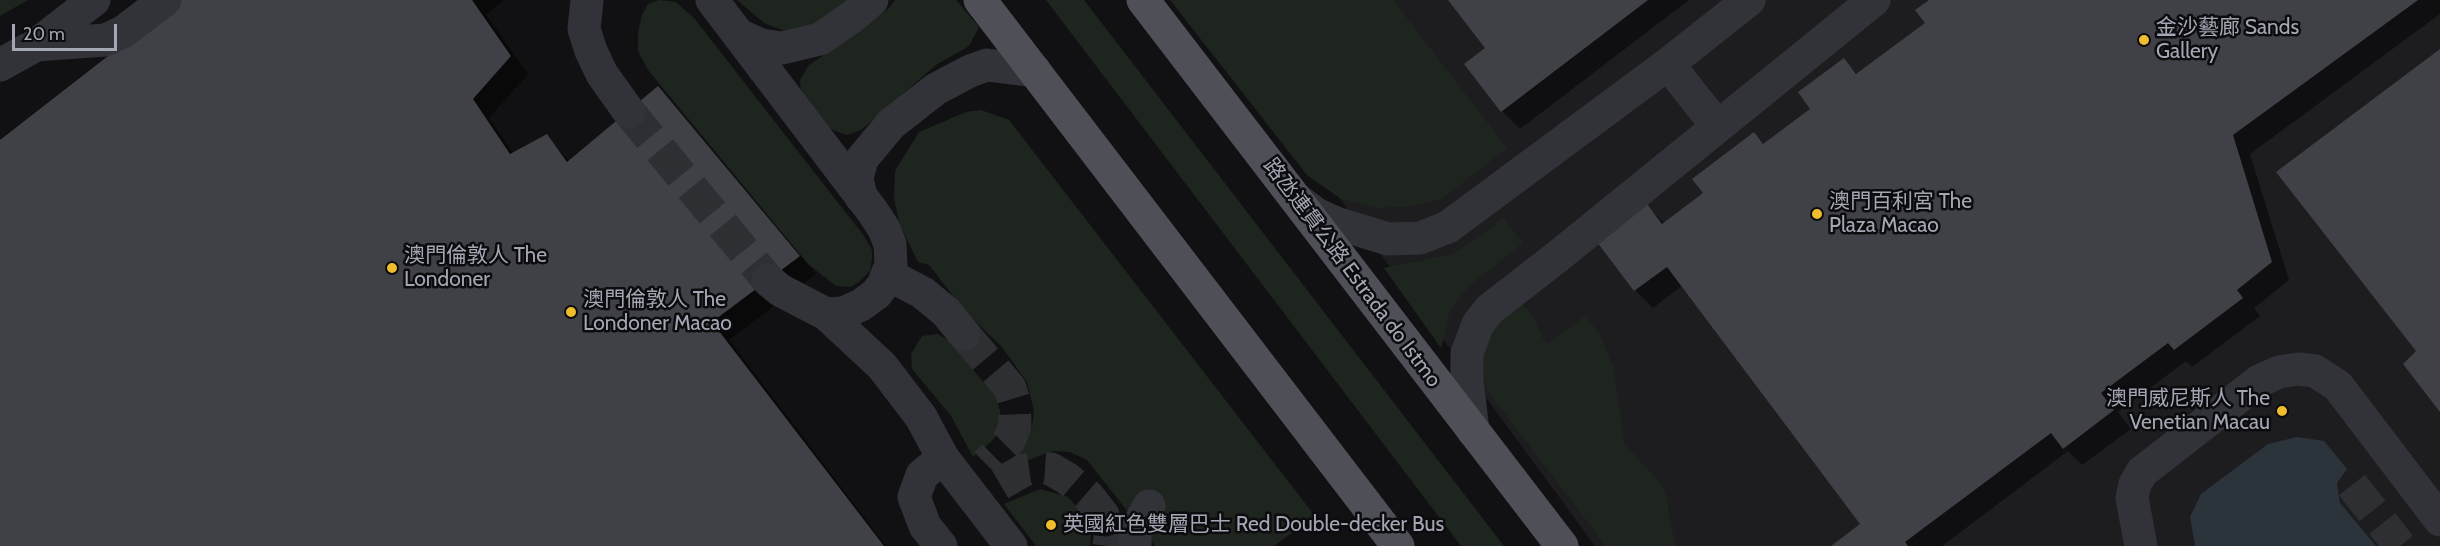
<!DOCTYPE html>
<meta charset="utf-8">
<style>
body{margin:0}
#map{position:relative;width:2440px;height:546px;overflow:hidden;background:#111113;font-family:Cabin,sans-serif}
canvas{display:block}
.scale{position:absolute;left:12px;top:24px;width:105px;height:27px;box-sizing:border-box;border:3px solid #a3a6b3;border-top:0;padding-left:8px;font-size:18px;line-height:21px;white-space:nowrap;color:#a3a6b3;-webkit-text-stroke:4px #0c0c0e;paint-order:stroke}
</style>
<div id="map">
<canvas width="2440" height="546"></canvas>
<div class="scale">20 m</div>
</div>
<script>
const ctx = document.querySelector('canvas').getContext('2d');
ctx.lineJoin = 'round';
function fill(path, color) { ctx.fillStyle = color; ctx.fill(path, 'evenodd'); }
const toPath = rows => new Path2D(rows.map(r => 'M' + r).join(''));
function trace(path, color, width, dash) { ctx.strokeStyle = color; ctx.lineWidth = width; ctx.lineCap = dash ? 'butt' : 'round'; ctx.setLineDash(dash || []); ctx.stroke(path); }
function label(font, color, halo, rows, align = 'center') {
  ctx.font = font + ' Cabin,"Noto Sans SC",sans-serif'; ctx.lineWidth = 5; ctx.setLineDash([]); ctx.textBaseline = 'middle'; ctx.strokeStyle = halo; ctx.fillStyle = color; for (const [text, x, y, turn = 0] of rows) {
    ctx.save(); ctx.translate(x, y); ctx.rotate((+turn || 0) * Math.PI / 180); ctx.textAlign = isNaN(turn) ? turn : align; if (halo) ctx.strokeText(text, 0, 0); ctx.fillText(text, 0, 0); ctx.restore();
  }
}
fill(toPath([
 [1194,0,2440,0,2440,546,1595,546]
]), '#1d1d20');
fill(toPath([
 [0,0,28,0,0,16],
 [659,0,676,2,694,18,864,236,872,250,872,259,870,271,860,281,851,287,836,286,808,264,648,70,638,51,638,32,642,15,648,4],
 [737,0,851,0,810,30,782,30,764,23],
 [895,0,956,0,979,27,969,46,936,65,861,130,847,135,827,128,801,93,800,80,809,65,851,37,890,7],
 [1046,0,1084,0,1504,546,1461,546],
 [1170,0,1393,0,1507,148,1442,199,1411,206,1378,208,1341,199,1307,175],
 [981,110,1009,120,1315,516,1274,546,1155,546,1087,460,1070,452,1052,451,1009,468,1021,451,1032,428,1034,411,1027,382,1002,347,965,311,929,265,918,262,900,225,894,199,895,171,919,132,966,112],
 [1503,218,1523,243,1469,286,1450,310,1441,348,1384,268,1453,254,1484,234],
 [1516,298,1532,314,1546,345,1585,316,1599,333,1614,369,1624,444,1663,486,1668,501,1668,513,1676,546,1606,546,1487,390,1480,367,1486,340],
 [938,334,949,341,996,397,1000,411,1002,428,992,441,973,457,951,416,912,369,911,354,922,336],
 [1040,489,1068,497,1084,515,1091,531,1090,546,1036,546,1004,504]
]), '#1e251f');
fill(toPath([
 [2297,437,2324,441,2347,469,2337,483,2340,503,2376,546,2195,546,2190,517,2201,494,2268,444]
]), '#2b333b');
fill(toPath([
 [183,0,504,0,486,15,528,74,489,118,514,154,547,136,570,162,657,88,675,106,816,274,729,340,886,546,0,546,0,142],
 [1450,0,1689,0,1520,129,1502,111,1487,49],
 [1931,0,2440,0,2440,14,2250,154,2289,280,2254,308,2260,316,2192,367,2186,361,2118,412,2131,429,2082,465,2068,451,1942,546,1833,546,1862,525,1683,285,1653,308,1635,290,1647,206,1665,224,1705,193,1754,134,1765,145,1812,109,1843,60,1858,75,1927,23]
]), '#0007');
fill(toPath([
 [180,0,472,0,511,56,473,99,510,154,547,134,567,162,658,86,800,256,712,322,884,546,0,546,0,140],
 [1448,0,1648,0,1501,112,1464,64,1485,48],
 [1929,0,2418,0,2233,135,2272,262,2237,290,2243,298,2174,350,2168,343,2101,393,2114,410,2063,449,2051,433,1905,542,1908,546,1831,546,1860,524,1667,267,1634,291,1597,242,1647,204,1662,224,1703,193,1692,179,1754,132,1763,144,1810,109,1798,92,1844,58,1856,74,1925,23,1915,10],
 [2440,49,2440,412,2403,364,2416,351,2276,172]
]), '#404146');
trace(toPath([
 [629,112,768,280],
 [964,334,1010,388,1014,401,1015,426,1009,441,986,464],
 [1000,484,1024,470,1037,468,1051,469,1068,479,1088,496,1103,515,1110,537,1109,546],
 [2352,485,2400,546]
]), '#2e2f33', 33, [33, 16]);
trace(toPath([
 [587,0,584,29,591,51,602,74,629,112],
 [712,0,873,212,884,229,890,244,891,265,883,285,876,294,861,305,843,313,826,314,780,290,768,280],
 [739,35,761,45,782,48,820,39,852,17,872,0],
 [36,45,94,0],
 [1668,64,1717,126],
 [0,65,36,45,105,40,123,32,165,0],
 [861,197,857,178,862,159,891,124,936,89,970,71,987,65,1035,71],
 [1296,199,1316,214,1336,223,1388,239,1420,238,1448,227,1668,64,1749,0],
 [887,274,923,293,946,312,964,334],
 [826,314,882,366,921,417,943,458,1011,546],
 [1473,431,1467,380,1467,353,1478,324,1490,309,1557,257,1874,0],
 [941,546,925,526,914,497,922,475,943,458],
 [1135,546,1135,531,1149,506],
 [2141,546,2132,498,2135,484,2142,472,2259,381,2279,372,2298,369,2315,371,2338,386,2440,520]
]), '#323338', 33);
trace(toPath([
 [980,0,1398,546],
 [1143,0,1562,546]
]), '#4e4f57', 33);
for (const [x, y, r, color] of [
 [2144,40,6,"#f0bd2c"],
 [1817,214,6,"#f0bd2c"],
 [392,268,6,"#f0bd2c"],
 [571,312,6,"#f0bd2c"],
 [2282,411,6,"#f0bd2c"],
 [1051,525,6,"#f0bd2c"]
]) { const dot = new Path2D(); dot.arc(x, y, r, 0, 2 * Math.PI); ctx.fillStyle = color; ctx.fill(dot); trace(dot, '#0c0c0e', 2); }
label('21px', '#a3a6b3', '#0c0c0e', [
 ["金沙藝廊 Sands",2156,28],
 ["Gallery",2156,52],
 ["澳門百利宮 The",1829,202],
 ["Plaza Macao",1829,226],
 ["澳門倫敦人 The",404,256],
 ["Londoner",404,280],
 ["澳門倫敦人 The",583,300],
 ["Londoner Macao",583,324],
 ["澳門威尼斯人 The",2270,399,"right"],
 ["Venetian Macau",2270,423,"right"],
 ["英國紅色雙層巴士 Red Double-decker Bus",1063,525]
], 'left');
label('21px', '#a3a6b3', '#0c0c0e', [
 ["路氹連貫公路 Estrada do Istmo",1352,273,53]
]);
</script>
